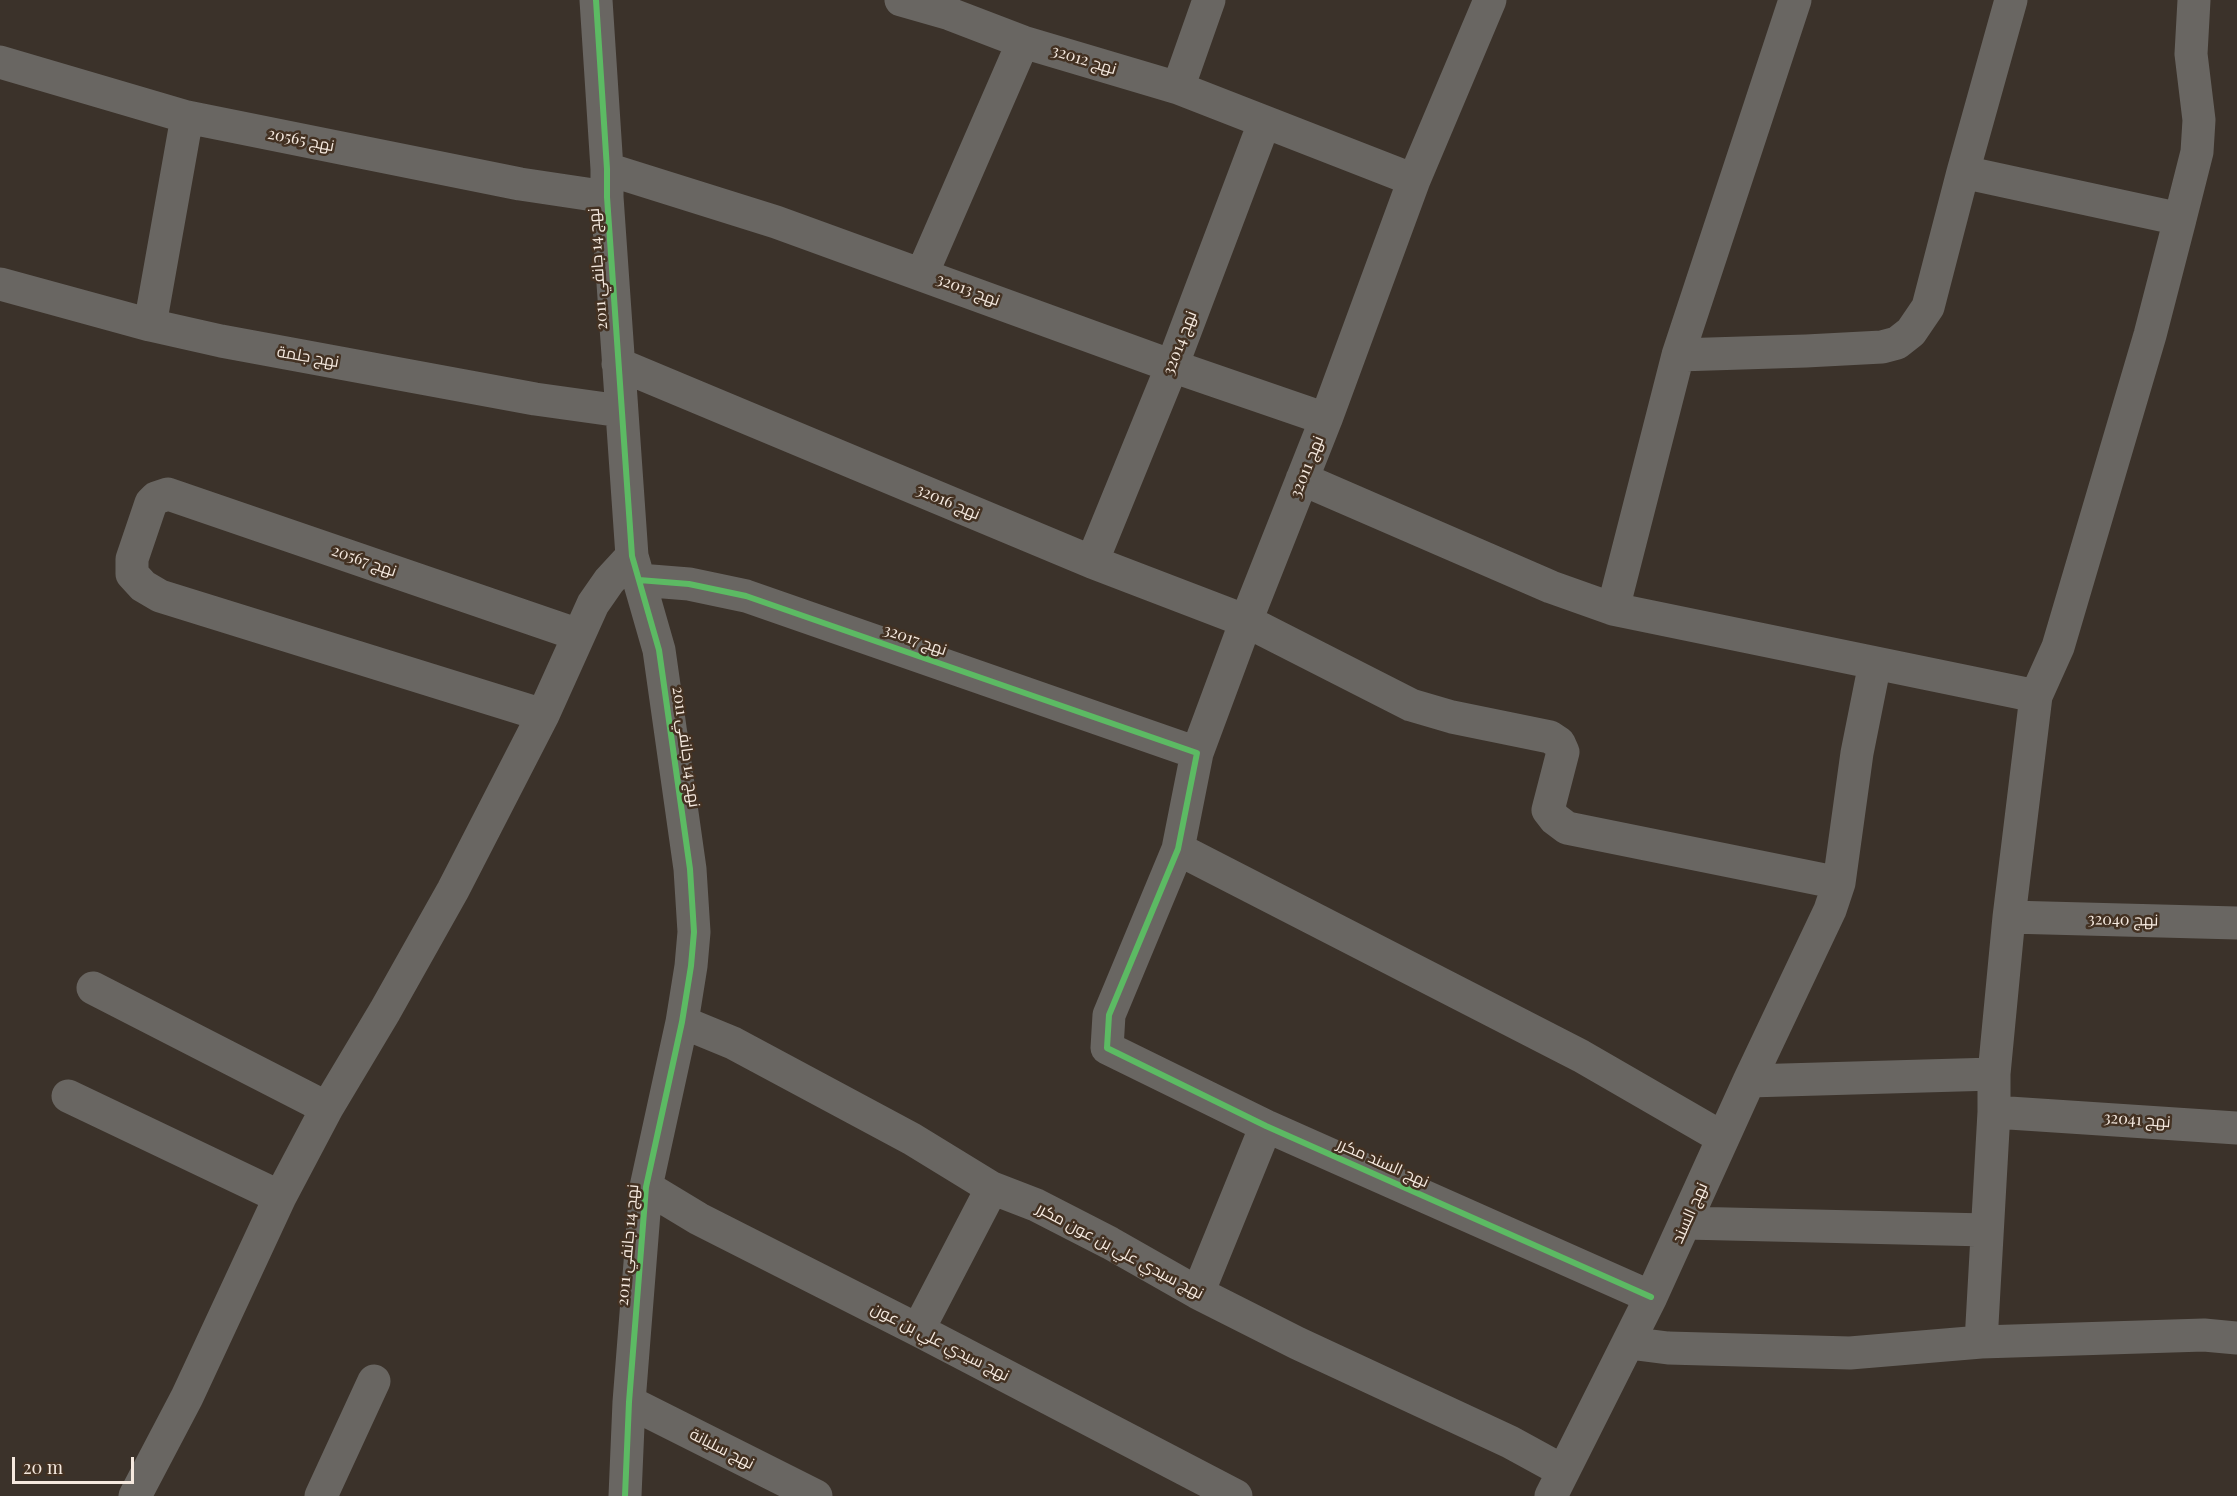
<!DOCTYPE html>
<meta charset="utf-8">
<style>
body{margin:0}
#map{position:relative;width:2237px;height:1496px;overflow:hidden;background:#3b322a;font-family:"Playfair Display",serif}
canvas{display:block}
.scale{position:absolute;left:12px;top:1457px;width:122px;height:27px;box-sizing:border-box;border:3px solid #f5e9df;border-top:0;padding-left:8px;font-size:18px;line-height:21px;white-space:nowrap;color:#f5e9df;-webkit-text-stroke:4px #433122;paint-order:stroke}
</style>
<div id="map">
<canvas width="2237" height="1496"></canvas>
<div class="scale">20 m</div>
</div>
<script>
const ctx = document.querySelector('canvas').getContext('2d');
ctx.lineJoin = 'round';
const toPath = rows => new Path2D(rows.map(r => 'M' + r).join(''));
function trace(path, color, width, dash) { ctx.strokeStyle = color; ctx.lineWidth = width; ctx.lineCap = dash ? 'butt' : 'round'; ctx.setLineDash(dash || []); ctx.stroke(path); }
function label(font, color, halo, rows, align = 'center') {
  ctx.font = font + ' "Playfair Display",Cairo,serif'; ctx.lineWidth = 5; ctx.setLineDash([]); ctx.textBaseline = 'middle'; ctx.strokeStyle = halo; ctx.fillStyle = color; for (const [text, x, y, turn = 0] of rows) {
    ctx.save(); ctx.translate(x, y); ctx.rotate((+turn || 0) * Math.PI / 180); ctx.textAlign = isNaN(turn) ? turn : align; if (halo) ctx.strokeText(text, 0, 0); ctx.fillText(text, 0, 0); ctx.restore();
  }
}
trace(toPath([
 [596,0,607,169,607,197,632,556,659,650,690,869,694,932,691,966,682,1022,646,1187,629,1402,625,1496],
 [901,0,950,14,1023,42,1178,88,1209,0],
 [0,62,187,117,520,184,607,197],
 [1178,88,1414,180],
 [607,169,776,222,1172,366,1326,419],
 [1963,172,2011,0],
 [922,274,1023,42],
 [0,284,150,325,221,341,535,399,621,411],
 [150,325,187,117],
 [1678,355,1806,351,1882,347,1897,343,1911,332,1928,307,1963,172,2180,219,2197,152,2199,120,2191,54,2194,0],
 [618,364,1092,562,1246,621,1411,705,1452,717,1550,737,1559,743,1563,752,1548,810,1555,819,1567,828,1839,883],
 [1302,479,1551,587,1613,609,2036,696,2009,917,1994,1074,1994,1112,2237,1128],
 [1092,562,1172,366,1264,123],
 [639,580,689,584,746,596,1197,753,1178,849,1109,1015,1107,1048,1266,1126,1651,1297],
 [1613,609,1678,355,1795,0],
 [2036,696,2058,647,2150,335,2180,219],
 [543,715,160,596,143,586,132,574,132,559,151,503,156,498,168,494,579,635],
 [1197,753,1246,621,1326,419,1414,180,1490,0],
 [1178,849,1581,1056,1723,1138],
 [2009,917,2237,923],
 [93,988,327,1108],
 [682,1022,733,1043,912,1139,992,1188,1036,1205,1110,1243,1198,1293,1297,1343,1510,1442,1563,1471],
 [1749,1081,1994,1074],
 [68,1096,280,1197,187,1397,135,1496],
 [646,1187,699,1219,918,1330,1236,1496],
 [280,1197,327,1108,385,1011,453,890,543,715,593,604,609,581,632,556],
 [1685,1223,1987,1230],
 [1198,1293,1266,1126],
 [918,1330,992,1188],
 [1981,1342,1994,1112],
 [1629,1343,1668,1348,1850,1353,1981,1342,2204,1335,2237,1338],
 [629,1402,816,1496],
 [321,1496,374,1381],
 [1551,1496,1651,1297,1749,1081,1830,910,1839,883,1857,753,1875,663]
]), '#696662', 33);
trace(toPath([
 [596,0,607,169,607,197,632,556,659,650,690,869,694,932,691,966,682,1022,646,1187,629,1402,625,1496],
 [639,580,689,584,746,596,1197,753,1178,849,1109,1015,1107,1048,1266,1126,1651,1297]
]), '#5cba63', 6);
label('16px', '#f5e9df', '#433122', [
 ["نهج 32012",1084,60,17],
 ["نهج 20565",301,140,11],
 ["نهج 14 جانفي 2011",598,269,-94],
 ["نهج 32013",968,290,20],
 ["نهج 32014",1180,343,-69],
 ["نهج جلمة",308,357,10],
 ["نهج 32011",1307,467,-68],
 ["نهج 32016",948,502,23],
 ["نهج 20567",364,561,19],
 ["نهج 32017",915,640,19],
 ["نهج 14 جانفي 2011",686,747,82],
 ["نهج 32040",2123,920,1],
 ["نهج 32041",2137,1120,4],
 ["نهج السند مكرر",1383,1163,24],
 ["نهج السند",1690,1213,-66],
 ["نهج 14 جانفي 2011",628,1245,-85],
 ["نهج سيدي علي بن عون مكرر",1120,1251,28],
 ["نهج سيدي علي بن عون",940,1342,27],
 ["نهج سليانة",722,1449,27]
]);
</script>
